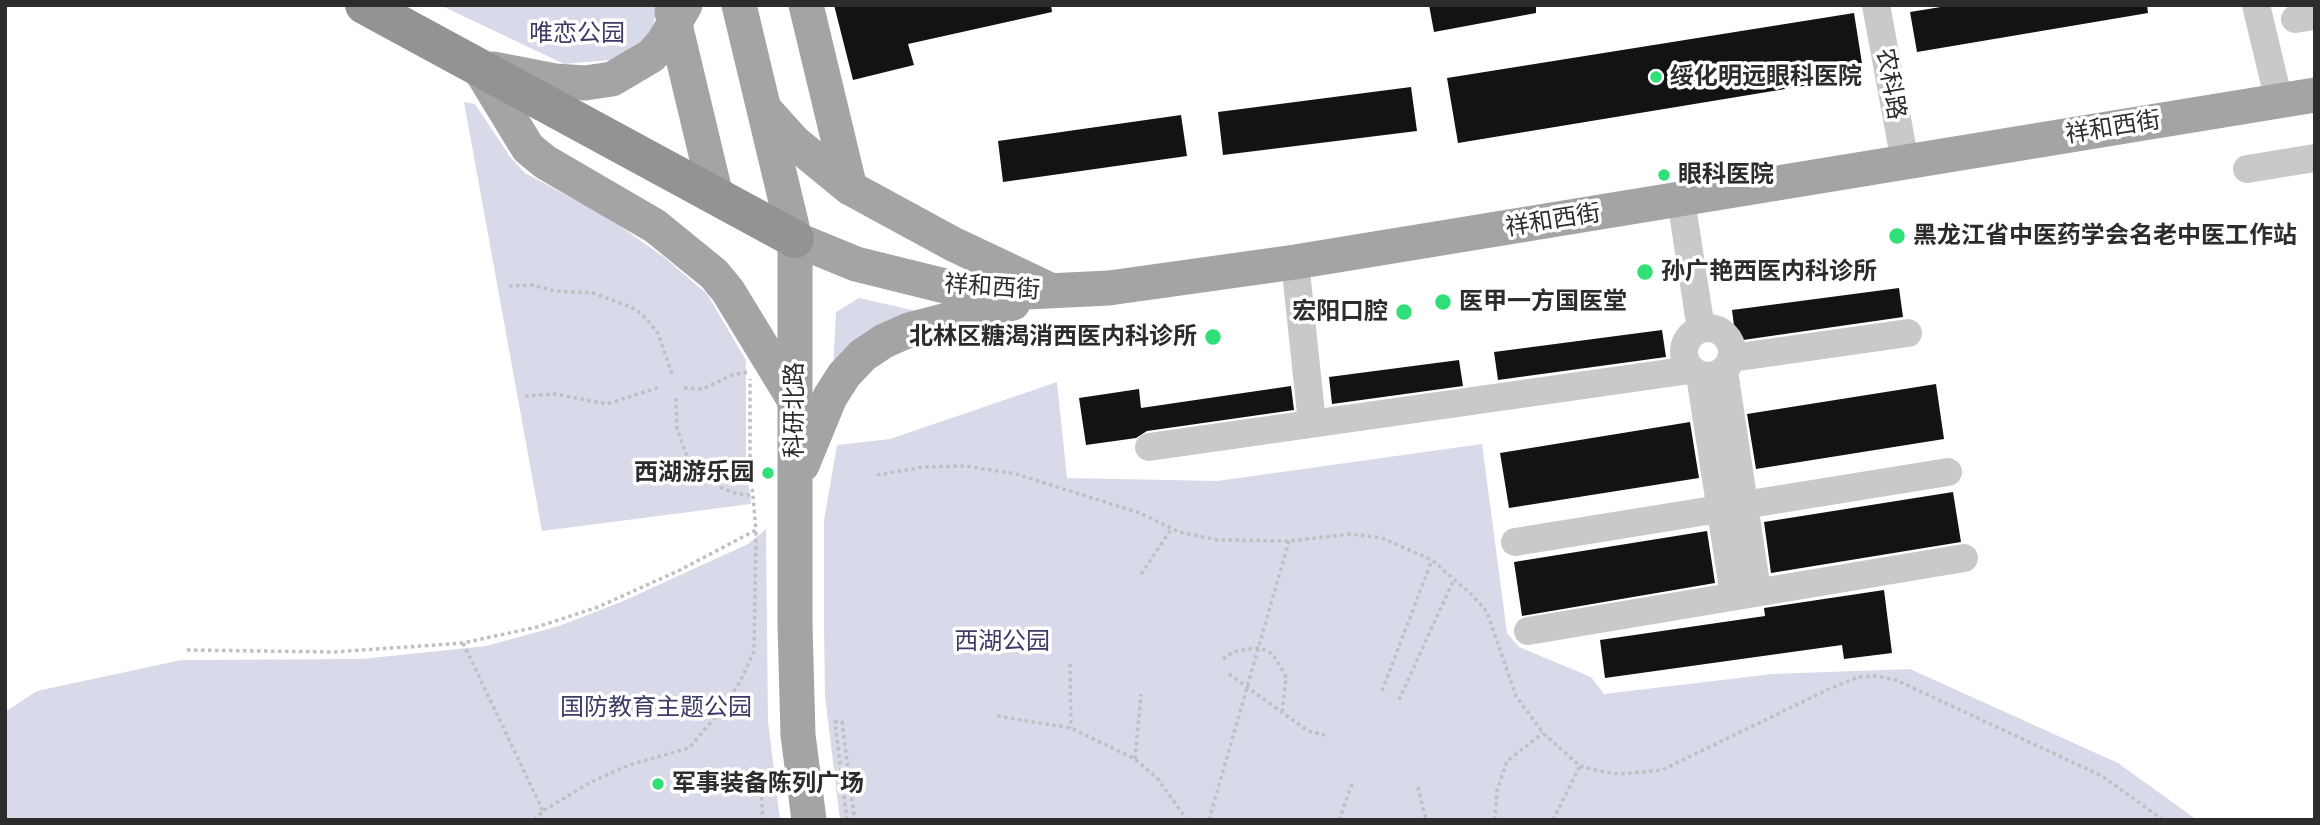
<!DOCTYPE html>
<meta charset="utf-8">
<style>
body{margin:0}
#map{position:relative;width:2320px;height:825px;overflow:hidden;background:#fff;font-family:"Fira Sans",sans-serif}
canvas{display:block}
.frame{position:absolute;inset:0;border:7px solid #2c2c2c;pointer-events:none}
</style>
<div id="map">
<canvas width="2320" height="825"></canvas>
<div class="frame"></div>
</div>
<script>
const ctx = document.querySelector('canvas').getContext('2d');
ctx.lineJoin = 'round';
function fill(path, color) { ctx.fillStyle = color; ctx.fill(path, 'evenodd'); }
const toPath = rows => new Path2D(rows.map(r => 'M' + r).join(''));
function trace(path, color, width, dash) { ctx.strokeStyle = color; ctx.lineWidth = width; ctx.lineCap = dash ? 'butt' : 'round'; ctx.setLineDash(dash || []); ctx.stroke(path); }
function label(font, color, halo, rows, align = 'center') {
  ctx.font = font + ' "Fira Sans","Noto Sans SC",sans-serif'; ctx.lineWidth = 7; ctx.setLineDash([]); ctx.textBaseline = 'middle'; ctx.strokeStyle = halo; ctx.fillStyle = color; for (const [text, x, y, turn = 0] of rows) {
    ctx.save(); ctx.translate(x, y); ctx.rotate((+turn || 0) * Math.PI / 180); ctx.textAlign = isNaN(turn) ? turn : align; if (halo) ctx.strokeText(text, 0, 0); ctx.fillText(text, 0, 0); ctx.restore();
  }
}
fill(toPath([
 [440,5,658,5,652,29,636,48,611,60,564,64],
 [464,102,475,104,511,158,525,173,607,217,665,258,707,294,746,360,746,461,751,504,542,531],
 [859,298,925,313,833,369,836,312],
 [1057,382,1067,478,1217,481,1482,444,1507,633,1519,647,1591,677,1604,694,1772,674,1910,669,2118,763,2197,820,840,820,825,696,824,626,824,520,837,445,890,439],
 [766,529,768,721,780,820,5,820,5,712,37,691,181,660,362,659,486,646,559,626,621,602,748,544]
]), '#d9dae9');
fill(toPath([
 [834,5,1051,5,1052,12,908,44,914,65,853,80],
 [1429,5,1536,5,1536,13,1434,32],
 [1953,5,2147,5,2148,13,1917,52,1910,12],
 [1854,13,1864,76,1458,143,1447,78],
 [1411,87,1417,131,1223,155,1218,112],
 [1181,115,1187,156,1003,182,998,141],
 [1899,288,1903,317,1736,341,1732,310],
 [1662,330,1666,357,1498,380,1494,352],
 [1459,360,1463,386,1332,404,1329,377],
 [1936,384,1944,439,1756,469,1747,414],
 [1291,386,1294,410,1147,431,1136,438,1086,445,1079,398,1139,389,1141,408],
 [1690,422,1699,478,1509,508,1500,453],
 [1953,492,1961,542,1771,573,1764,522],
 [1707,531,1715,583,1522,616,1514,562],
 [1884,590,1892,653,1844,659,1842,645,1605,678,1600,640,1765,616,1764,608]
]), '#131313');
trace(toPath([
 [509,286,533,285,554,291,593,293,631,307,643,315,658,333,672,374],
 [684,388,703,389,732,375,748,372],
 [525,396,555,394,607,404,660,387],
 [676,398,677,428,686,454,720,487,737,494,751,495],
 [877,475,923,467,966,466,1016,474,1140,513,1179,532,1218,540,1289,541,1351,534,1382,538,1432,560,1473,596,1487,612,1516,696,1543,733,1580,766,1599,771,1620,774,1662,770,1827,690,1858,677,1876,676,1896,680,2102,776,2163,820],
 [1141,574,1172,528],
 [463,643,543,811],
 [187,650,334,652,463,643,537,627,598,607,680,570,756,530,750,464,750,379],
 [1223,659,1233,652,1247,649,1260,648,1273,654,1286,677,1282,713],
 [1070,664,1071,728],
 [1229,674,1308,731,1325,735],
 [1382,691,1432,560],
 [1399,700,1454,579],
 [997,716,1071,728,1135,759,1158,779,1187,820],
 [1135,759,1141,694],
 [760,769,763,820],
 [1418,787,1426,820],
 [755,819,755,820],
 [534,820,543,811,589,783,629,765,689,748,724,707,741,680,754,651,756,531],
 [847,820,835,722,842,722,854,815],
 [1209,820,1289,541],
 [1339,820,1353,781],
 [1495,820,1497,791,1507,761,1543,733],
 [1553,820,1580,766]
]), '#c0c0c0', 3.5, [3.5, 3.5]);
trace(toPath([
 [1876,5,1905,162],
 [2256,5,2279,101],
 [2295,19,2315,16],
 [2247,169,2315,158],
 [1681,200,1701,329],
 [1295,262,1312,423],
 '1684 352a24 24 0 1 1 48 0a24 24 0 1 1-48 0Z',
 [1732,358,1908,333],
 [1724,371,1757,591],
 [1700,375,1734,595],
 [1149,447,1690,370],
 [1515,542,1948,472],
 [1528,631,1964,558]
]), '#c9c9c9', 28);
trace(toPath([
 [739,5,795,239,795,625,798,735,809,820],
 [806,5,850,188],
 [672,12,716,196],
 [478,66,528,148,545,162,655,226,714,274,728,291,795,401],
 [493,69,555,81,585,83,612,79,651,56,663,43,685,5],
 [766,111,794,142,850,188,953,244,1048,289],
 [795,239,856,264,957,289,1006,293,1109,288,1295,262,2315,95],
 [802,465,830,397,844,375,863,355,884,341,909,330,1013,303]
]), '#a4a4a4', 35);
trace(toPath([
 [364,5,795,239]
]), '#939393', 38);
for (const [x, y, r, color] of [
 [1656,77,7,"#31df79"],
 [1664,175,7,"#31df79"],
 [1897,236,9,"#31df79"],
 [1645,272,9,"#31df79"],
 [1443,302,9,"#31df79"],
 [1404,312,9,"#31df79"],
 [1213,337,9,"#31df79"],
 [768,473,7,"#31df79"],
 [658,784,7,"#31df79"]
]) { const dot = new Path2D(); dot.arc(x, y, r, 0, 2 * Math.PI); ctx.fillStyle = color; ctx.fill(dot); trace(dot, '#fff', 2.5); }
label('24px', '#3c3b65', '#fff', [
 ["唯恋公园",577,34],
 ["西湖公园",1002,642],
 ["国防教育主题公园",656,708]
]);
label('bold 24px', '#2c2c2c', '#fff', [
 ["绥化明远眼科医院",1670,77],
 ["眼科医院",1678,175],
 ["黑龙江省中医药学会名老中医工作站",1913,236],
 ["孙广艳西医内科诊所",1661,272],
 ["医甲一方国医堂",1459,302],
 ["宏阳口腔",1388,312,"right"],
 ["北林区糖渴消西医内科诊所",1197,337,"right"],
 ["西湖游乐园",754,473,"right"],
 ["军事装备陈列广场",672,784]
], 'left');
label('24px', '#2c2c2c', '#fff', [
 ["农科路",1890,84,80],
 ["祥和西街",2113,128,-9],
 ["祥和西街",1553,221,-9],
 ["祥和西街",992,288,4],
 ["科研北路",795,410,-90]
]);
</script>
